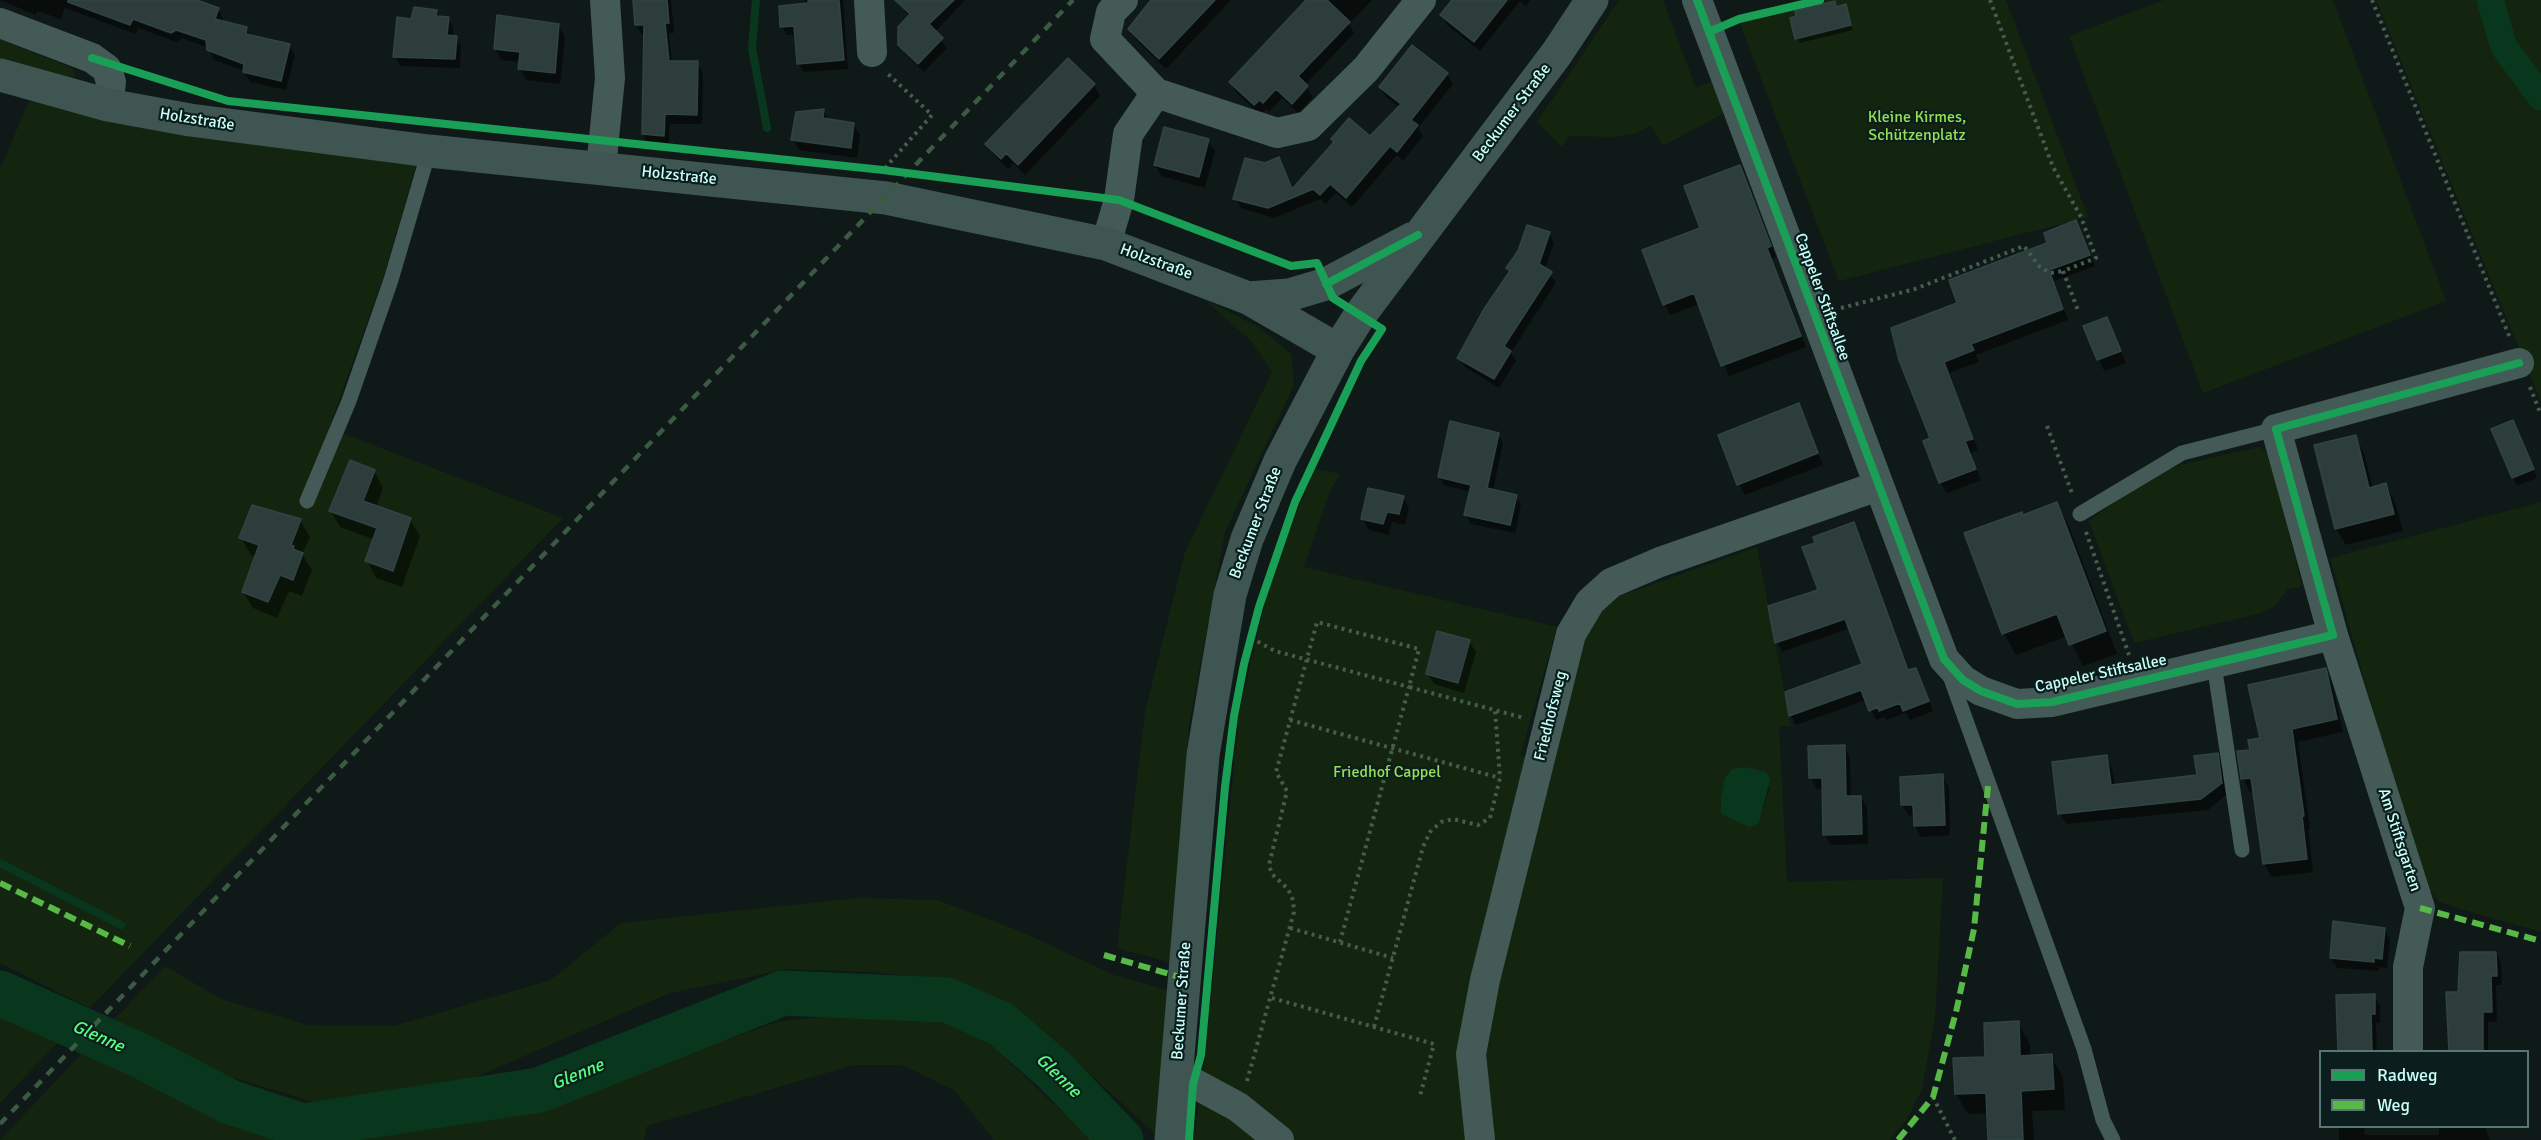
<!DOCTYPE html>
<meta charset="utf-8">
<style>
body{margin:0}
#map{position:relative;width:2541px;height:1140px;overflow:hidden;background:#0f1918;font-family:Signika,sans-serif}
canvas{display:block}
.legend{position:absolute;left:2319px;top:1050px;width:210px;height:78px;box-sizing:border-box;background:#0b1d1c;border:2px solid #567774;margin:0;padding:8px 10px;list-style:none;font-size:18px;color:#c7fff9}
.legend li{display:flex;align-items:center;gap:12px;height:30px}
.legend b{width:30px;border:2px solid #567774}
</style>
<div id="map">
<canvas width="2541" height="1140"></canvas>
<ul class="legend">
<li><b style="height:8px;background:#1a9f57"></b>Radweg</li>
<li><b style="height:8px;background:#58b947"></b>Weg</li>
</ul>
</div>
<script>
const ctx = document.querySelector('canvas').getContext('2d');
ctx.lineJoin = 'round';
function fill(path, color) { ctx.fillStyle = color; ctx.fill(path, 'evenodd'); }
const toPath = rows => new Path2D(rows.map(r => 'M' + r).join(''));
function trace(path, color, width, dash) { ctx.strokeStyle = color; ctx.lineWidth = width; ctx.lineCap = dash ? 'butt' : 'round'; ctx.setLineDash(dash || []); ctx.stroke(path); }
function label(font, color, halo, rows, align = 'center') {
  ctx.font = font + ' Signika,sans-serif'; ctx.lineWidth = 4.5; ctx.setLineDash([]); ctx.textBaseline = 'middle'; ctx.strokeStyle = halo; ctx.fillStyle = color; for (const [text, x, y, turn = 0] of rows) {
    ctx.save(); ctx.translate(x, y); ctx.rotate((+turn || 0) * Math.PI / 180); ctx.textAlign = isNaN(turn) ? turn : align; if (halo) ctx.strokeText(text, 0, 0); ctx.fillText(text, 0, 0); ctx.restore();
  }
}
fill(toPath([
 [1619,0,1663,0,1696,88,1715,80,1726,112,1663,146,1651,126,1634,134,1611,137,1569,136,1562,147,1537,122],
 [1800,0,2006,0,2088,217,1839,281,1737,16],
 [2164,0,2333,0,2446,301,2203,393,2069,36],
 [2376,0,2541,0,2541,402,2380,10],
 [0,39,72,68,76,76,69,81,0,59],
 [29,101,110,118,417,163,383,278,329,428,563,518,90,1008,0,963,0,169],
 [1204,299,1260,328,1291,354,1294,385,1225,532,1189,725,1172,963,1117,948,1145,712,1185,552,1272,372,1251,341],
 [2260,447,2269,455,2302,586,2288,589,2276,605,2261,613,2134,643,2089,521,2148,478,2180,465],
 [1315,469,1341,474,1331,488,1304,567,1557,627,1520,756,1528,758,1468,1140,1193,1140,1204,1067,1239,713,1266,598,1291,526],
 [2541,502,2541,932,2457,908,2440,902,2426,887,2420,876,2330,558],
 [1757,547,1791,726,1779,726,1787,882,1943,878,1935,1017,1922,1089,1906,1121,1890,1140,1492,1140,1485,1057,1496,986,1583,643,1593,622,1606,605,1620,596],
 [1725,778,1770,787,1759,823,1721,814,1721,796],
 [858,898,937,900,1022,932,1114,975,1170,991,1160,1138,1067,1053,1009,1011,953,984,877,972,787,969,670,993,441,1092,323,1105,215,1072,113,1021,165,966,221,999,307,1025,394,1026,551,980,621,923],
 [875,1011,944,1019,989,1043,1092,1140,994,1140,954,1090,902,1065,853,1065,647,1126,644,1140,324,1140,454,1126,553,1101,777,1022],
 [0,1017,59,1041,0,1103],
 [87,1048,230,1122,302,1140,0,1140]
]), '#14250f');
fill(toPath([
 [1745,767,1766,772,1770,780,1759,823,1749,827,1721,814,1721,796,1725,778,1732,769]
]), '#09371d');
fill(toPath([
 [0,0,193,0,218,9,223,19,222,22,246,28,252,37,289,45,295,55,286,90,250,82,244,71,214,60,208,48,182,38,177,42,138,28,136,34,65,8,61,19,37,11,36,15],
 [635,0,671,0,674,33,669,33,672,62,697,63,703,73,702,124,670,124,669,145,649,144,643,134,645,34,642,35,636,25],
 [805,0,843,0,848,69,804,72,798,63,796,35,787,35,782,26,805,5],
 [896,0,965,0,935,32,947,48,924,72,906,55,900,45,909,16],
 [1157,0,1231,0,1166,69,1136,40,1129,30],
 [1308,0,1372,0,1349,24,1354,33,1305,85,1313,97,1298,113,1282,98,1269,112,1266,109,1261,115,1237,93,1231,83],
 [1452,0,1530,0,1526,6,1520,1,1480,51,1447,25,1442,15],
 [1834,3,1837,8,1845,6,1853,30,1800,43,1797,38],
 [436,11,440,18,448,19,453,28,453,37,456,37,461,47,460,68,400,66,395,57,412,21],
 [499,17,558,26,565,37,560,84,526,80,520,69,520,62,501,60,495,49],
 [1068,60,1094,85,1100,96,1025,175,1013,163,1008,169,994,155,987,144],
 [1447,74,1453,84,1418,128,1423,136,1403,161,1397,155,1352,207,1336,193,1326,204,1320,199,1274,218,1241,208,1235,198,1265,164,1278,159,1293,191,1370,139,1400,108,1386,97,1380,87],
 [824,111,829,121,853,124,860,135,857,158,799,150,793,139],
 [1208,141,1215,151,1205,188,1161,176,1155,165],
 [1740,167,1776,257,1772,259,1806,347,1729,376,1699,304,1670,315,1664,304,1702,229],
 [2076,222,2095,266,2054,281,2068,320,1976,355,1979,362,1949,373,1978,450,1970,453,1981,480,1947,493,1940,482,1932,439,1900,360,1959,304,2049,244],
 [1549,233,1554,243,1545,269,1556,282,1511,353,1516,361,1499,388,1465,367,1459,358,1511,273,1508,268],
 [2107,319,2126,363,2104,371,2085,327],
 [1798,405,1823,465,1745,495,1739,484],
 [2513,422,2537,478,2517,486,2513,478],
 [1498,434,1503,443,1493,491,1516,497,1521,505,1515,533,1471,524,1466,515,1471,492,1444,485,1439,477],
 [2355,436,2364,453,2373,488,2386,485,2395,502,2403,531,2346,545,2336,529],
 [374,471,383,488,376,507,410,520,420,536,402,587,376,578,367,561,375,540,340,527,331,511],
 [1403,497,1409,508,1405,525,1392,522,1389,535,1369,530,1362,519],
 [2057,504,2069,526,2117,654,2083,666,2068,636,2016,655,2004,633,2023,517],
 [300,520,310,537,302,554,312,570,302,596,289,591,277,618,253,608,243,592,256,557,251,555,241,538],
 [1853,524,1910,671,1915,669,1933,711,1910,720,1906,713,1886,720,1884,717,1876,720,1866,700,1796,725,1791,716,1786,693,1864,665,1850,628,1782,652,1777,643,1771,606,1820,590,1817,544],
 [1469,641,1476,652,1464,693,1434,684,1427,673],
 [2325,670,2332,683,2343,732,2298,742,2310,829,2308,829,2313,872,2272,877,2264,864,2254,791,2250,792,2243,779,2239,752,2251,751],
 [1844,746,1850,757,1851,798,1861,797,1867,808,1868,844,1831,845,1825,835,1824,789,1817,789,1811,778],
 [2217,755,2223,766,2227,794,2208,810,2066,824,2060,814,2106,757,2112,768,2115,786,2199,776],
 [1942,776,1949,787,1950,835,1921,837,1915,826,1915,815,1909,816,1902,805],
 [2384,929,2390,939,2387,968,2379,967,2379,971,2337,968,2331,958],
 [2496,953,2501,963,2502,985,2496,985,2497,1022,2488,1022,2488,1052,2450,1052,2460,993],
 [2374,996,2380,1006,2380,1023,2376,1023,2377,1052,2340,1052],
 [2018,1023,2030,1044,2030,1057,2051,1056,2063,1077,2065,1110,2032,1111,2034,1140,1989,1140,1988,1113,1968,1114,1956,1094],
 [2339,1126,2365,1126,2364,1135,2439,1135,2439,1126,2484,1126,2490,1140,2339,1140]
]), '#0007');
trace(toPath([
 [756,0,752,48,767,128],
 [0,863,121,925]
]), '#09371d', 8);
trace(toPath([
 [2490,0,2504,47,2541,97]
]), '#09371d', 27);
trace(toPath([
 [0,993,141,1056,230,1102,303,1126,539,1090,783,993,947,1000,1001,1024,1055,1071,1121,1140]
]), '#09371d', 45);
const building = toPath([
 [68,0,197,0,219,8,215,19,247,27,246,34,290,44,281,81,243,72,244,64,207,50,206,40,176,30,171,33,133,19,130,25,68,2,68,0],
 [633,0,667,0,669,23,665,23,669,61,698,61,697,115,665,114,664,136,642,134,644,25,635,25,633,0],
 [808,0,839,0,844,60,797,64,794,26,780,27,779,6,808,3,808,0],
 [895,0,954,0,929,24,943,38,918,64,898,45,898,27,910,14,895,0],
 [1151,0,1215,0,1159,59,1128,29,1151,0],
 [1306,0,1327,0,1350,22,1298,76,1308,86,1292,104,1276,89,1263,103,1260,100,1254,105,1229,82,1306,0],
 [1452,0,1507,0,1474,42,1440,15,1452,0],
 [1835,1,1836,7,1846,4,1851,25,1795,39,1790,18,1796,16,1795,11,1835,1],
 [414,7,437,10,436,16,449,17,447,35,457,36,455,59,393,57,397,17,411,19,414,7],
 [497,15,559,24,555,73,518,69,520,52,494,49,497,15],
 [1412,45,1448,73,1411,120,1418,125,1397,152,1390,146,1346,198,1330,184,1320,195,1313,189,1268,208,1233,199,1245,158,1265,163,1279,157,1292,189,1334,142,1331,139,1349,118,1370,136,1401,104,1379,87,1412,45],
 [1068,58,1095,84,1018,165,1006,153,1001,159,985,144,1068,58],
 [824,109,823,118,854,123,851,148,791,140,796,112,824,109],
 [1164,127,1209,139,1199,177,1154,165,1164,127],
 [1740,165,1771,246,1767,248,1801,336,1721,366,1694,293,1663,305,1642,250,1700,228,1684,186,1740,165],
 [2076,220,2090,255,2049,270,2063,309,1971,344,1974,350,1944,362,1973,439,1965,441,1976,469,1939,483,1923,441,1930,438,1899,360,1891,328,1957,303,1949,280,2047,243,2044,233,2076,220],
 [1527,225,1550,232,1539,264,1552,272,1504,346,1511,351,1494,379,1457,358,1484,309,1510,271,1506,268,1518,251,1527,225],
 [2107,317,2121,351,2097,360,2083,326,2107,317],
 [1799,403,1818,453,1737,485,1718,435,1799,403],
 [2513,420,2534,469,2512,478,2491,429,2513,420],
 [1450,421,1499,433,1487,488,1517,495,1510,525,1464,515,1471,485,1438,477,1450,421],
 [2356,435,2369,488,2386,483,2394,514,2335,529,2314,445,2356,435],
 [350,460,375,470,363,501,411,518,393,571,365,561,377,528,329,511,350,460],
 [1368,488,1404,496,1399,514,1387,512,1383,524,1361,519,1368,488],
 [2057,502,2106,631,2069,645,2057,614,2002,634,1964,533,2022,512,2023,515,2057,502],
 [252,505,301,519,291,545,294,546,293,549,303,553,293,580,280,575,268,602,242,592,259,545,239,538,252,505],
 [1854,522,1908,670,1916,668,1929,701,1903,711,1900,703,1879,711,1878,707,1869,711,1861,690,1789,716,1785,692,1862,664,1845,619,1775,643,1768,606,1818,590,1802,547,1815,543,1813,537,1854,522],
 [1437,631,1470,640,1458,683,1426,674,1437,631],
 [2326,668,2337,719,2292,729,2304,816,2302,816,2307,859,2263,864,2251,778,2241,779,2237,751,2250,750,2248,740,2260,738,2248,685,2326,668],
 [1845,745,1846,796,1861,796,1862,834,1823,835,1822,778,1809,778,1808,746,1845,745],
 [2218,753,2222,783,2201,799,2058,814,2052,762,2107,755,2111,785,2197,775,2194,756,2218,753],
 [1943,774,1945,825,1914,826,1913,805,1901,805,1900,777,1943,774],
 [2333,921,2385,928,2382,959,2374,958,2374,962,2330,958,2333,921],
 [2460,952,2496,952,2497,976,2491,976,2492,1012,2483,1012,2483,1050,2449,1052,2446,992,2458,992,2460,952],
 [2375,994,2375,1014,2371,1014,2372,1052,2338,1052,2336,995,2375,994],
 [2019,1021,2020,1056,2052,1054,2054,1089,2021,1091,2023,1140,1988,1140,1986,1093,1955,1094,1953,1058,1985,1057,1984,1023,2019,1021]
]);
fill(building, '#2c3d3b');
trace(building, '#314444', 1.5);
trace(toPath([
 [1990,0,2053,167,2081,217,2096,258,2063,271,2079,313],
 [2372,0,2510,338],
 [885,168,932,115,888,74],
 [1841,308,1915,289,2024,246,2039,266,2050,273,2063,271],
 [2530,387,2541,415],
 [2047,426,2073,496],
 [2086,532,2129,655],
 [1251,638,1275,651,1409,687,1340,942],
 [1290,720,1500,778],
 [1290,928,1393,958],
 [1272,998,1434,1044,1420,1096],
 [1374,1027,1423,847,1430,832,1441,822,1453,819,1478,825,1490,818,1500,778,1495,710],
 [1247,1081,1294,912,1293,900,1288,889,1272,874,1269,865,1287,791,1276,772,1317,622,1419,649,1409,687,1524,718],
 [1933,1097,1955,1140]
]), '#455d4d', 4, [3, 4.5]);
trace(toPath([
 [307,501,349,401,391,280,429,151],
 [2080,514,2182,453,2276,429],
 [2214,664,2242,850],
 [1950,676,2084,1049,2103,1120,2113,1140]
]), '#435a56', 15);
trace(toPath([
 [869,0,872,52],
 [1123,0,1111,12,1105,39,1156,93,1277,133,1308,126,1366,69,1421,0],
 [1697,0,1944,659,1963,680,1981,691,2017,704,2052,702,2333,635,2276,429,2519,363],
 [0,23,92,58,107,69,111,82,108,105],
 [601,168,610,78,605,0],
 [1106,244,1119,200,1128,134,1156,93],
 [2333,635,2420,908,2408,967,2408,1052],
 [1177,1074,1238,1107,1279,1140],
 [1480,1140,1471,1054,1485,980,1571,634,1590,602,1611,583,1660,562,1878,486]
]), '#435a56', 30);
trace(toPath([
 [0,75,108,105,190,120,429,151,886,198,1106,244,1248,298,1338,350],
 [1248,298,1289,295,1326,284,1411,239],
 [1171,1140,1203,755,1230,595,1247,539,1280,461,1338,350,1360,315,1557,53,1592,0]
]), '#3e5552', 33);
trace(toPath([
 [0,1124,1073,0]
]), '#3a5a42', 4.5, [9, 8]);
trace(toPath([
 [0,883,130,946],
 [2420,908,2541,941],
 [1104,955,1183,978],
 [1898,1140,1933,1097,1956,1012,1974,929,1988,786]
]), '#58b947', 6, [12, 6]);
trace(toPath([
 [1697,0,1944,659,1963,680,1981,691,2017,704,2052,702,2333,635,2276,429,2519,363],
 [1709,32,1739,19,1820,0],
 [92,58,228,101,883,170,1119,200,1291,266,1317,263,1333,298,1382,329,1361,361,1295,502,1259,607,1244,664,1234,716,1225,787,1201,1055,1193,1084,1189,1140],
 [1326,284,1418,235]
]), '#1a9f57', 8);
label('16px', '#c7fff9', '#0b1d1c', [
 ["Beckumer Straße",1512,113,-53],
 ["Holzstraße",197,120,9],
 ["Holzstraße",679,176,6],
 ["Holzstraße",1156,262,20],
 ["Cappeler Stiftsallee",1822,297,70],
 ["Beckumer Straße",1256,523,-69],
 ["Cappeler Stiftsallee",2101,674,-12],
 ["Friedhofsweg",1551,716,-76],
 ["Am Stiftsgarten",2399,840,72],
 ["Beckumer Straße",1182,1001,-86]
]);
label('16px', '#95e052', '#0b1d1c', [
 ["Kleine Kirmes,",1917,118],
 ["Schützenplatz",1917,136],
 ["Friedhof Cappel",1387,773]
]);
label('italic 18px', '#55ff7f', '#0b1d1c', [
 ["Glenne",98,1037,24],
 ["Glenne",578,1075,-22],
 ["Glenne",1058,1076,44]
]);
</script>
